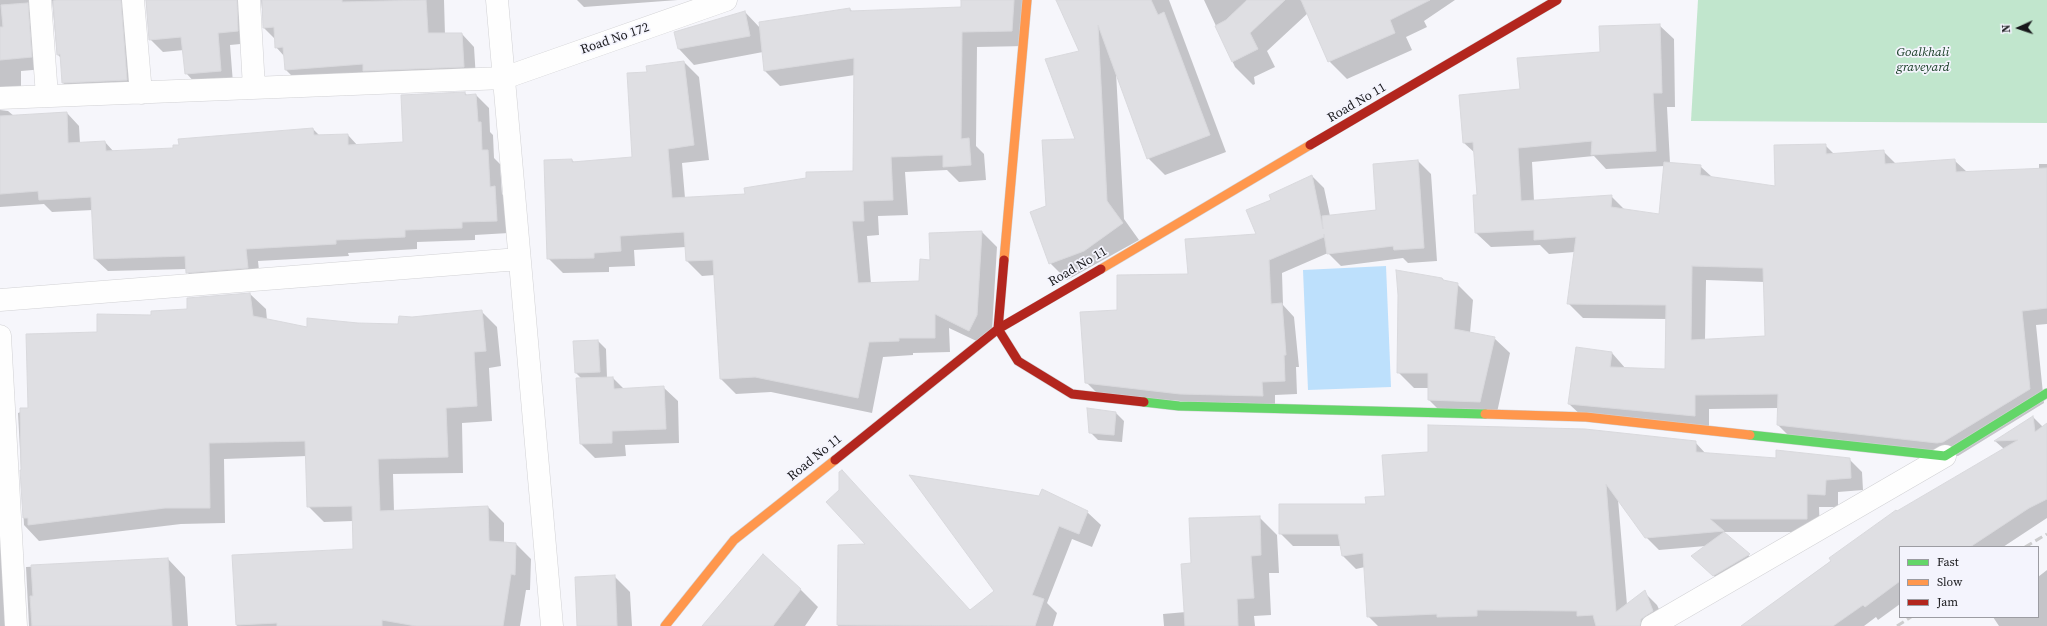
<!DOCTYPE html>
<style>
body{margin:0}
#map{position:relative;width:2047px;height:626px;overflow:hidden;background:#f6f6fb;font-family:"Source Serif 4",serif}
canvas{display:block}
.legend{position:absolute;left:1899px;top:546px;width:140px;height:72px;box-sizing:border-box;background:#f4f4fd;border:1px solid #9c9ca2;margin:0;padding:5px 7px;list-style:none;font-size:12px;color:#17171a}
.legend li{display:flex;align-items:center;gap:8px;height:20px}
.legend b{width:20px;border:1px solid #9c9ca2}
.north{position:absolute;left:1999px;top:8px;width:40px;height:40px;-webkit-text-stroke:3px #f4f4fd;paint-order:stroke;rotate:267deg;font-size:11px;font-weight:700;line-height:16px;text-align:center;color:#17171a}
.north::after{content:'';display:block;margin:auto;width:14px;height:18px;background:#17171a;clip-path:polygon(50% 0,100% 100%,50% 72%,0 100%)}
</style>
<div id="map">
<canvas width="2047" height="626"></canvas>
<ul class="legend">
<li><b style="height:5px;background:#63d668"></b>Fast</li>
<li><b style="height:5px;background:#ff974d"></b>Slow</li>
<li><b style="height:5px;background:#b3261e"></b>Jam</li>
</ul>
<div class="north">N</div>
</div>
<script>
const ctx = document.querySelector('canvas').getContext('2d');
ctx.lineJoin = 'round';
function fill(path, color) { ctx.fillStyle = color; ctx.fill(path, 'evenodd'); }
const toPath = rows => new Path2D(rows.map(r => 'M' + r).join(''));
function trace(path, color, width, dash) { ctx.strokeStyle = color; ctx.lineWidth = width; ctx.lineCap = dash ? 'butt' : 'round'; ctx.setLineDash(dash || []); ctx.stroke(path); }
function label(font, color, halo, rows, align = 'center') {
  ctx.font = font + ' "Source Serif 4",serif'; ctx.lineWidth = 3.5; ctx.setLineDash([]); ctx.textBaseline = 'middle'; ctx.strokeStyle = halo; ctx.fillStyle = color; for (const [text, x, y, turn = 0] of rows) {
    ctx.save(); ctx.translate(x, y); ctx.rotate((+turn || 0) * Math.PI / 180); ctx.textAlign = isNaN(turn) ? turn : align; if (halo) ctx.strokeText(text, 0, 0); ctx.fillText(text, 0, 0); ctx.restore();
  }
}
fill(toPath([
 [1698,0,2047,0,2047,123,1691,121]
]), '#c1e6cd');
fill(toPath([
 [1386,266,1391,387,1308,390,1303,270]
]), '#bde0fc');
fill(toPath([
 [0,0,52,0,46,2,44,69,21,71,21,98,1,105,0,110,8,111,14,116,67,113,79,126,80,143,105,142,114,152,174,149,313,129,320,136,348,135,358,146,404,143,465,93,467,95,476,95,489,108,490,132,493,135,494,158,500,164,502,194,508,200,509,233,475,235,475,240,417,242,417,249,348,253,349,256,258,261,260,280,200,285,187,272,187,269,108,271,95,259,93,210,52,212,44,204,0,207],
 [52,0,145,0,138,3,140,93,76,95,63,83,61,58,57,54],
 [146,0,444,0,445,35,462,34,474,47,476,79,298,82,286,70,284,56,276,47,275,39,264,28,261,0,255,2,251,43,230,45,233,83,198,86,186,73,184,50,163,52,150,39],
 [577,0,678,0,584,7],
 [962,0,1029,0,1026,46,977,47,976,146,984,154,986,180,959,182,947,170,905,172,908,215,878,216,879,235,867,236,871,284,919,282,931,261,982,232,997,247,992,330,985,345,949,328,950,352,913,353,913,355,883,357,872,413,771,392,736,394,721,379,715,275,702,276,687,261,686,247,634,250,635,266,609,267,609,272,563,273,548,258,572,160,574,162,633,158,648,73,684,62,699,77,709,160,682,163,685,198,746,195,854,172,855,75,780,86,765,71,763,52,694,65,679,49,675,32,745,12,761,29,850,9,853,12,962,8],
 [1057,0,1169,0,1226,152,1165,175,1148,158,1116,72,1124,219,1139,240,1067,280,1050,263,1047,207,1077,140,1081,51],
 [1204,0,1455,0,1424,21,1427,27,1406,37,1412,50,1347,79,1329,61,1308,13,1267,51,1275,67,1254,77,1255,84,1253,85,1235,67],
 [1659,25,1674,39,1675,107,1667,107,1670,163,1700,166,1712,177,1776,187,1825,145,1835,155,1883,151,1897,165,1955,161,1967,172,2039,169,2039,164,2047,164,2047,324,2036,325,2044,403,1958,456,1792,439,1778,425,1778,408,1709,409,1709,430,1584,418,1569,404,1612,353,1626,369,1666,370,1667,319,1583,318,1568,303,1575,252,1549,254,1540,245,1491,247,1476,233,1478,196,1475,153,1464,143,1521,90],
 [1594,156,1606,169,1665,166,1660,215,1625,210,1611,196,1534,201,1532,162],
 [1706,280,1765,282,1766,337,1705,340],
 [1418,161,1431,174,1437,261,1408,263,1403,258,1341,266,1328,253,1282,273,1283,305,1294,317,1299,367,1296,367,1297,394,1275,395,1275,408,1099,395,1086,382,1118,311,1189,275,1258,235,1272,200,1312,176,1324,188,1330,216,1377,210],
 [1442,278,1445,282,1457,284,1473,300,1470,333,1494,338,1510,353,1496,417,1445,416,1429,400,1429,388,1414,388,1398,372],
 [250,294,266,309,267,320,308,328,358,324,399,325,412,318,481,311,497,327,501,366,489,368,492,421,462,423,463,473,393,474,394,511,488,507,504,523,504,543,516,544,531,559,530,590,526,590,520,626,237,626,233,556,354,550,353,521,324,522,308,506,307,456,224,459,225,523,181,524,39,541,24,525,18,413,29,409,98,333,152,316,188,310],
 [598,341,606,349,607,378,613,378,624,389,663,387,678,401,679,443,625,445,626,456,595,458,581,444,577,379,582,379,576,373],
 [1115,412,1124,421,1122,442,1098,440,1090,432],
 [2033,417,2043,427,2047,424,2047,518,2003,547,1900,547,1900,604,1878,620,1876,617,1864,626,1742,626,1898,512,2004,449,1995,441],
 [1695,442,1706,454,1777,459,1849,459,1862,472,1863,490,1838,492,1838,507,1819,507,1820,532,1723,532,1757,563,1722,583,1700,564,1706,546,1659,550,1646,537,1618,499,1627,605,1644,592,1657,605,1666,624,1663,626,1378,626,1368,616,1365,567,1356,569,1343,556,1341,546,1293,546,1280,533,1367,505,1386,497],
 [911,477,1087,512,1101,525,1092,547,1072,539,1047,603,1057,613,1053,626,838,626,839,546,970,611,995,591],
 [0,498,13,626,0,626],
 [1259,517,1277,535,1279,573,1269,573,1271,615,1254,616,1255,626,1164,626,1163,614,1186,612,1192,564],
 [168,559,185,577,188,626,29,626,26,567],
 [2047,570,2047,626,1999,626,1993,617,2038,617,2038,577],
 [614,576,630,592,632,626,578,626],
 [800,589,818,607,805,626,704,626]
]), '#0003');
const building = toPath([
 [56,0,121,0,127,80,62,83,60,54,57,55,53,1,56,0],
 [146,0,237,0,238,31,218,33,221,71,185,74,181,37,149,40,146,0],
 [262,0,342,0,342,2,426,0,428,33,462,33,464,67,363,71,363,64,285,70,283,47,275,48,274,27,263,28,262,0],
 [961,0,1014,0,1012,31,962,32,961,139,969,138,971,165,943,167,943,155,891,157,893,200,863,201,864,221,852,221,858,283,919,281,920,259,930,260,929,233,982,231,977,315,969,331,935,314,935,338,899,338,899,341,869,342,858,398,755,377,720,379,713,260,686,261,684,232,620,236,621,251,594,253,594,258,547,259,544,160,572,159,572,162,632,157,627,73,647,72,646,66,684,61,694,145,668,149,672,198,745,194,744,188,806,178,806,172,853,171,854,58,764,71,759,22,850,8,850,11,961,7,961,0],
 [1056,0,1151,0,1158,15,1164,12,1210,135,1147,159,1098,25,1107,201,1123,223,1084,251,1049,264,1030,212,1046,206,1042,140,1075,139,1045,59,1079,51,1056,0],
 [1247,0,1285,0,1250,33,1258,49,1232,62,1215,26,1226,20,1247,0],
 [1301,0,1430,0,1390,20,1395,33,1328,62,1301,0],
 [28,3,32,57,0,60,0,27,3,27,1,5,28,3],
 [745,11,750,36,678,49,674,32,745,11],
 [1660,24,1662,93,1653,93,1656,151,1591,155,1592,141,1518,148,1521,201,1612,195,1611,207,1659,214,1664,162,1701,165,1700,175,1775,186,1774,145,1826,144,1826,154,1884,150,1885,164,1955,159,1956,172,2047,168,2047,308,2022,311,2030,389,1943,442,1937,443,1777,425,1778,394,1695,395,1695,416,1568,404,1576,347,1612,352,1610,367,1665,369,1666,305,1567,304,1576,237,1534,240,1534,230,1475,233,1473,195,1477,195,1473,142,1463,143,1459,95,1520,89,1517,58,1600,52,1599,26,1660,24],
 [1692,266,1763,268,1765,336,1691,340,1692,266],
 [465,92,465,95,476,94,478,122,481,122,482,150,488,150,490,187,495,186,497,221,462,222,462,228,405,230,405,237,336,240,336,244,246,249,248,268,186,273,185,256,94,259,91,197,39,200,38,191,0,194,0,116,67,112,68,143,105,141,106,151,173,148,173,145,179,145,178,139,313,128,314,135,348,134,348,145,403,142,401,95,465,92],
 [1418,160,1424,248,1394,250,1393,246,1327,254,1324,234,1324,237,1269,260,1271,304,1282,303,1286,355,1284,355,1285,381,1262,382,1263,396,1180,394,1085,383,1080,312,1117,310,1117,275,1188,274,1185,239,1256,234,1246,210,1271,200,1269,195,1312,175,1323,229,1322,216,1376,210,1373,164,1418,160],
 [1396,270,1442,278,1443,280,1458,283,1454,329,1495,337,1480,402,1428,400,1428,373,1397,373,1398,295,1396,270],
 [250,293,253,316,307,327,307,318,358,323,398,324,399,316,412,317,482,310,486,351,474,352,477,406,446,408,448,457,378,459,380,511,488,506,489,541,516,543,515,575,511,574,503,626,416,626,382,620,382,626,277,626,277,623,236,625,232,555,353,549,352,506,307,507,305,441,209,443,210,508,165,508,28,525,28,518,23,518,20,470,21,470,20,408,28,408,26,334,97,332,97,314,151,315,151,311,187,309,187,298,250,293],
 [598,340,600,372,575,373,573,341,598,340],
 [613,377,614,389,664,386,666,429,612,431,612,443,580,444,576,378,613,377],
 [1087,408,1116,412,1114,435,1089,433,1087,408],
 [2033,416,2035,432,2047,423,2047,499,2029,508,1970,547,1900,547,1900,581,1865,607,1863,605,1833,626,1741,626,1831,561,1829,558,1896,510,1897,511,2018,440,1994,441,2033,416],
 [1428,425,1585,429,1696,441,1696,452,1776,458,1776,450,1850,458,1851,478,1826,480,1825,495,1807,494,1807,519,1710,519,1724,531,1645,538,1606,484,1616,612,1645,590,1653,611,1641,619,1640,626,1596,626,1593,615,1577,616,1577,611,1477,610,1477,616,1437,617,1437,614,1367,617,1363,553,1342,556,1338,534,1279,534,1279,504,1366,504,1365,497,1385,496,1382,455,1428,452,1428,425],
 [842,470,970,610,994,591,909,475,1039,496,1042,489,1088,511,1079,534,1059,526,1032,595,1044,599,1035,626,837,625,838,545,865,544,826,502,839,490,839,472,842,470],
 [1260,516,1261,555,1251,556,1254,598,1237,599,1238,626,1185,626,1181,564,1191,563,1189,518,1260,516],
 [1724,532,1750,554,1713,576,1691,556,1724,532],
 [763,554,801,589,773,626,702,626,763,554],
 [168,558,172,626,32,626,30,596,33,596,31,565,168,558],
 [615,575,617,626,577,626,575,577,615,575]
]);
fill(building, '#dfdfe3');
trace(building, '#d9d9dd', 1);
const street = toPath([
 [40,0,47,96],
 [133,0,141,93],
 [249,0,254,88],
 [497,0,552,626],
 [0,98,504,78,726,0],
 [0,300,519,259],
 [0,336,16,626],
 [1652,626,1945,456]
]);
const fast = toPath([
 [1144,402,1179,406,1485,414],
 [1750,435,1945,456,2047,393]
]);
const slow = toPath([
 [1004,260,1027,0],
 [1101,269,1310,145],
 [1485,414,1586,417,1750,435],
 [665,626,734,540,835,460]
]);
const jam = toPath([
 [1310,145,1557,0],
 [1004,260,998,329,1018,361,1072,394,1144,402],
 [835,460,998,329,1101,269]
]);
trace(street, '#d1d1d4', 23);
trace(fast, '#d1d1d4', 10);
trace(slow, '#d1d1d4', 10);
trace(jam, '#d1d1d4', 10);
trace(street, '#fefefe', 22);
trace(fast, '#63d668', 9);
trace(slow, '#ff974d', 9);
trace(jam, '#b3261e', 9);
trace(toPath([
 [2025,547,2047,534],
 [1897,626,1911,617]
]), '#cdcdce', 3, [8, 4]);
label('13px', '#17171a', '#f4f4fd', [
 ["Road No 172",615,39,-19],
 ["Road No 11",1357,103,-30],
 ["Road No 11",1078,267,-30],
 ["Road No 11",815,458,-39]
]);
label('italic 13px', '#133920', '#f4f4fd', [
 ["Goalkhali",1923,53],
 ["graveyard",1923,68]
]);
</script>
